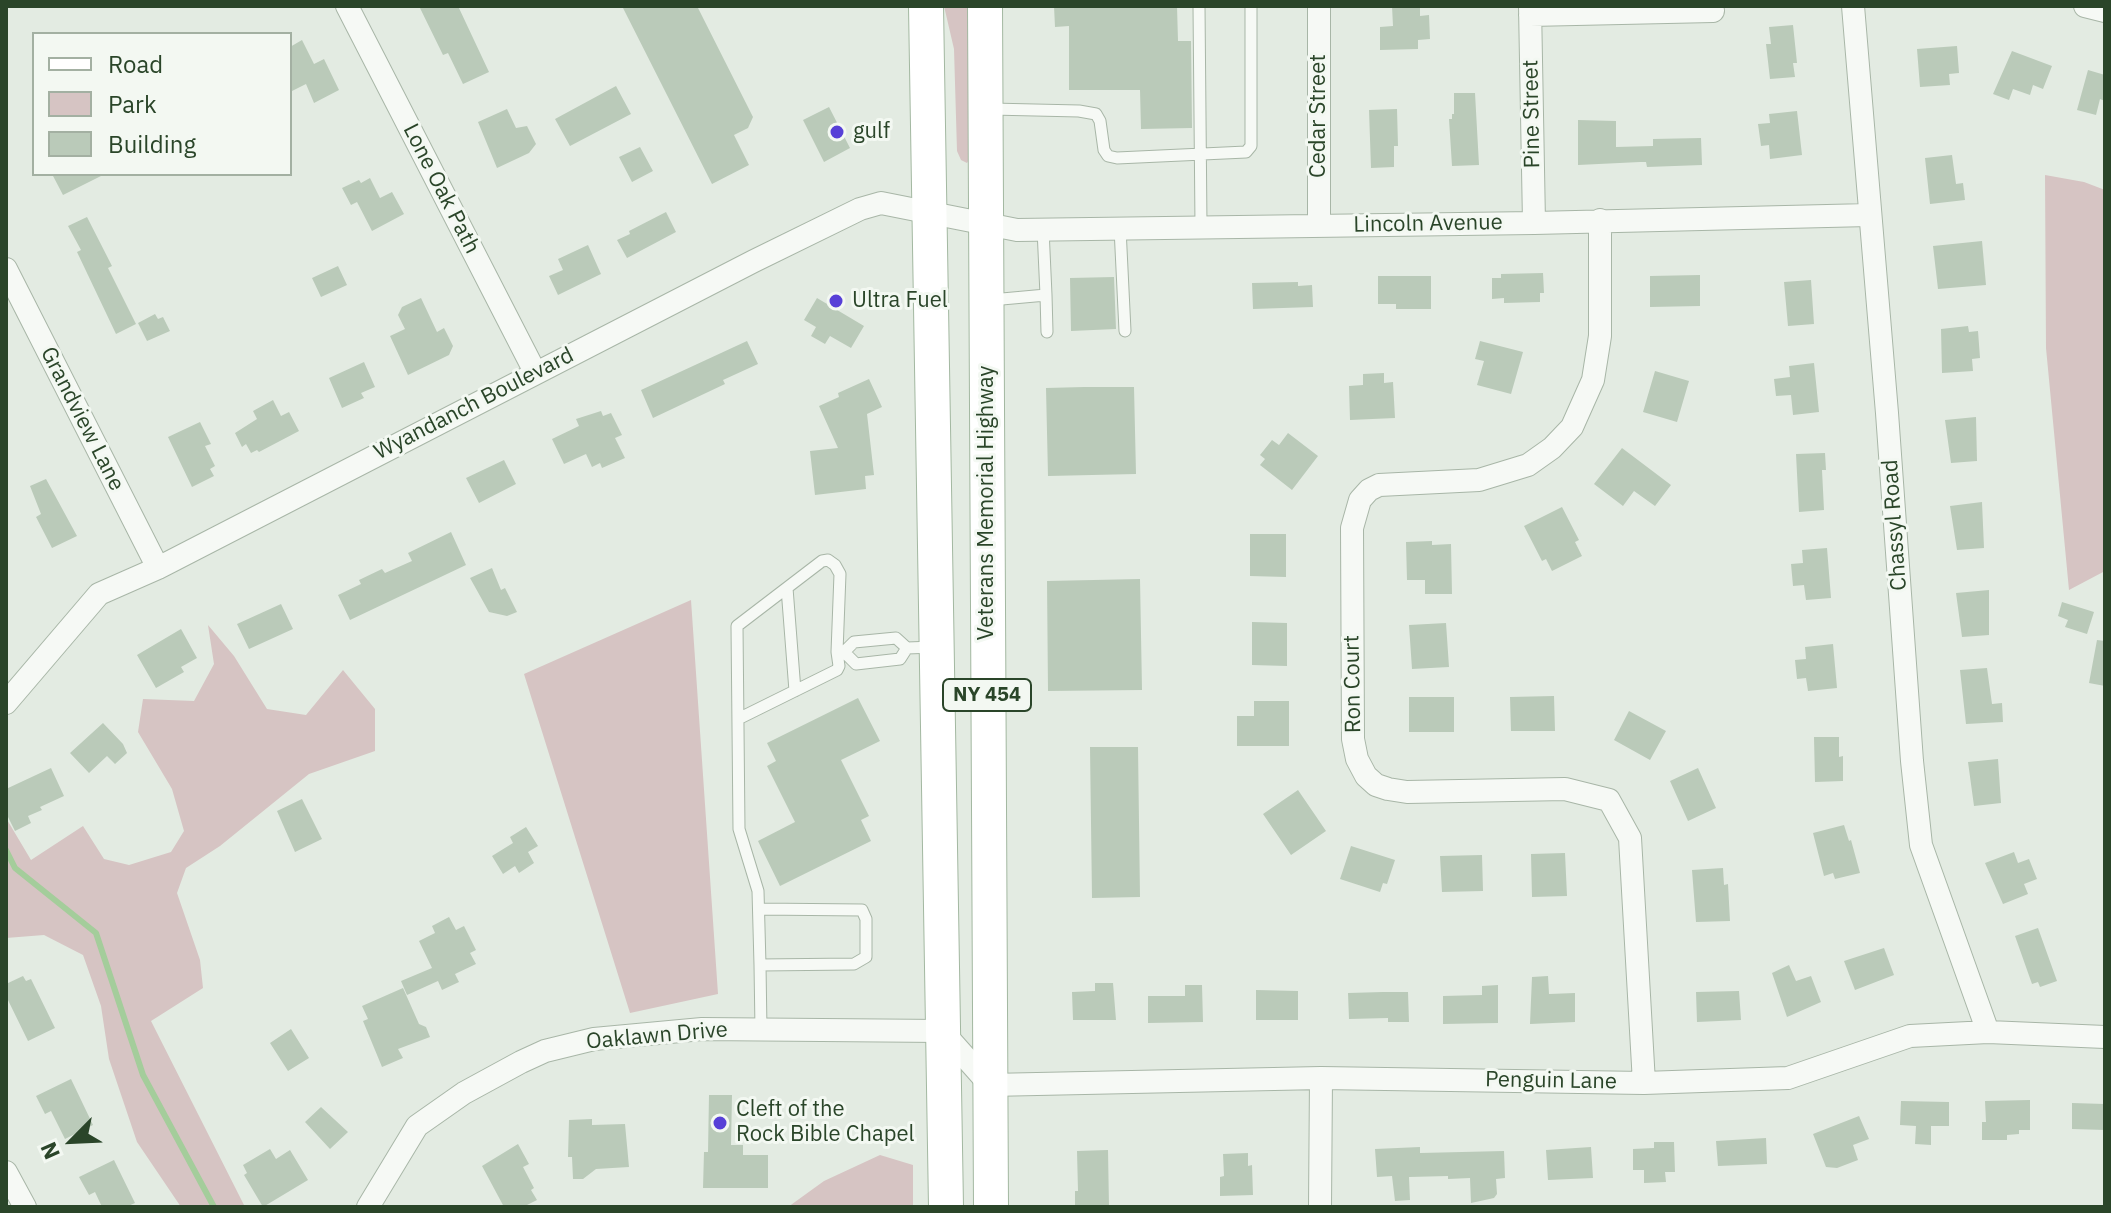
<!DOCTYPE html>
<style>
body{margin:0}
#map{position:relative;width:2111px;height:1213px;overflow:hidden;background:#e3ebe2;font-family:"IBM Plex Sans",sans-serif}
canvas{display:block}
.frame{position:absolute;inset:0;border:8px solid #2a4529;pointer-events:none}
.legend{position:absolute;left:32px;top:32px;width:260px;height:144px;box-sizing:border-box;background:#f3f8f2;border:2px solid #a3b0a2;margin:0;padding:10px 14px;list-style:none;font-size:24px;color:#2a4529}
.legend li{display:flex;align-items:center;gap:16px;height:40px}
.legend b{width:40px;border:2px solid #a3b0a2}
.north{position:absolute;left:32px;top:1101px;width:80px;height:80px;-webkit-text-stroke:6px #f3f8f2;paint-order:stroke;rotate:246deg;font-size:22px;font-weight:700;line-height:32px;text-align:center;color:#2a4529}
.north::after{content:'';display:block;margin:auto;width:28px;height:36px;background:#2a4529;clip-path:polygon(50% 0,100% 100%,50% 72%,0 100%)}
</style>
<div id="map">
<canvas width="2111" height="1213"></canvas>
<div class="frame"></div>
<ul class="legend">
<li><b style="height:10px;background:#fff"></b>Road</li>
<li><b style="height:22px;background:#d6c4c3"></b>Park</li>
<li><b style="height:22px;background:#bacab9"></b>Building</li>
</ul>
<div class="north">N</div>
</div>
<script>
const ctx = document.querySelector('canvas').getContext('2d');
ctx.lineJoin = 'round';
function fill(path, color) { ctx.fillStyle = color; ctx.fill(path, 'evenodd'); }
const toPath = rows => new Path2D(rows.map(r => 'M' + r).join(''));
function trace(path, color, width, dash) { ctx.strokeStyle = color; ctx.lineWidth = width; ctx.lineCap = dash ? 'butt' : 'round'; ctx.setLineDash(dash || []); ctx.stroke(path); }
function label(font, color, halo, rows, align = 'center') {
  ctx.font = font + ' "IBM Plex Sans",sans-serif'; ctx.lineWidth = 6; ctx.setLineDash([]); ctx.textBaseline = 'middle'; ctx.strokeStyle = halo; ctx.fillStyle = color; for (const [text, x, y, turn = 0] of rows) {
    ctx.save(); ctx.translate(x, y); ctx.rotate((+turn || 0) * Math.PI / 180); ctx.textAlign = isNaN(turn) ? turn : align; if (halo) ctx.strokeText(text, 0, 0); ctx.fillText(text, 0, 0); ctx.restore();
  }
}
fill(toPath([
 [944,6,974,6,972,155,967,163,961,160,957,151,954,49],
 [2045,175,2084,182,2105,190,2105,571,2069,590,2046,348],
 [691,600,718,994,630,1013,524,674],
 [208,625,234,656,267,709,306,715,343,670,375,709,375,751,309,774,220,846,186,868,177,893,200,960,203,988,151,1021,245,1207,181,1207,137,1142,109,1059,101,1006,83,955,44,935,6,938,6,818,31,860,83,826,104,859,129,865,171,852,184,831,172,789,138,732,143,699,194,701,214,664],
 [880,1155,913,1165,913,1207,788,1207,824,1181]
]), '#d6c4c3');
trace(toPath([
 [6,850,15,868,96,933,143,1075,214,1207]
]), '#a4cd9b', 6);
fill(toPath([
 [419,6,458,6,489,72,463,84,448,53,443,55],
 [622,6,697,6,753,117,748,128,734,135,749,165,712,184],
 [1054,6,1177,6,1178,41,1191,41,1192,128,1141,129,1140,90,1069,90,1069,26,1055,27],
 [1392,6,1420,6,1420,16,1429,15,1430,39,1418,40,1418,49,1380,50,1380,27,1393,26],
 [1793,25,1797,63,1793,63,1795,77,1770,79,1766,44,1771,44,1769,27],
 [302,40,314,64,324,59,339,90,314,103,306,84,290,92,290,47],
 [1957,46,1959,73,1949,74,1950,85,1920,87,1917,49],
 [2012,51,2052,66,2043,89,2033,85,2030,95,2013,89,2009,100,1993,94],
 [2088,70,2105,75,2105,101,2100,99,2096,115,2077,110],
 [616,86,631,114,570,146,555,119],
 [1454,93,1475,93,1479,165,1452,166,1449,119,1452,119,1452,114,1454,114],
 [829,107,850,148,824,162,803,120],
 [507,109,516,128,527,126,536,144,529,153,497,168,478,122],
 [1397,109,1398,146,1394,146,1394,167,1371,168,1369,110],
 [1797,111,1802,155,1770,159,1769,145,1761,146,1758,124,1770,123,1769,114],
 [1578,120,1616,121,1616,147,1653,146,1653,139,1701,138,1702,165,1647,167,1646,162,1640,162,1578,165],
 [640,147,653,171,632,182,619,157],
 [1952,155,1956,184,1963,183,1965,200,1930,204,1925,158],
 [52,174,105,174,63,195],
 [370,178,380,198,392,192,404,214,372,231,357,202,351,205,342,188,359,180,361,183],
 [666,212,676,232,627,258,617,240,630,234,629,231],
 [87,217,112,266,108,268,136,324,116,334,77,252,81,250,68,226],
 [1982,241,1986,285,1938,289,1933,246],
 [588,245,601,274,558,295,549,276,563,270,558,259],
 [338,266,347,285,321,297,312,278],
 [1543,273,1544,293,1540,293,1540,302,1504,303,1504,298,1492,299,1492,278,1501,278,1501,274],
 [1700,275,1700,306,1650,307,1650,276],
 [1378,276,1431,276,1431,309,1396,309,1396,304,1378,304],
 [1114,277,1116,329,1071,331,1070,278],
 [1811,280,1814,324,1788,326,1784,282],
 [1298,282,1298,286,1312,285,1313,307,1253,309,1252,283],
 [421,298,437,332,444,328,453,346,449,355,408,375,390,336,405,329,398,315,402,307],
 [817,298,864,326,851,348,830,336,825,344,811,336,816,327,804,320],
 [155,314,158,319,163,317,170,331,147,341,138,323],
 [1968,326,1969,332,1978,331,1980,358,1972,359,1973,371,1942,373,1941,329],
 [747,341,758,364,723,380,725,384,653,418,641,390],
 [1480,341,1523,352,1511,394,1477,385,1484,361,1475,359],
 [364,362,375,387,361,393,364,398,342,408,329,378],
 [1814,363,1819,412,1793,415,1791,395,1776,396,1774,379,1790,377,1789,366],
 [1655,371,1689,381,1677,422,1643,412],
 [1384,373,1384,383,1393,382,1395,418,1350,420,1349,386,1363,385,1363,374],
 [869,379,882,407,867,414,874,475,865,476,866,489,815,495,810,451,838,448,819,406,839,397,838,393],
 [1084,387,1134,387,1136,474,1048,476,1046,388],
 [273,400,281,416,289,412,299,431,259,452,257,450,251,453,246,444,242,447,235,433,257,419,253,411],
 [601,411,603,416,611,413,622,435,615,438,625,458,602,468,600,463,592,467,586,454,564,464,552,439,579,426,576,419],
 [1976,417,1977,461,1951,463,1945,420],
 [200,422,211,444,205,446,215,466,210,469,214,476,192,487,168,437],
 [1288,433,1318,456,1292,490,1260,465,1265,459,1260,455,1272,440,1279,445],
 [1622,448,1671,485,1655,506,1634,491,1623,506,1594,484],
 [1825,453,1826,470,1822,470,1824,510,1799,512,1796,454],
 [504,460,516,484,479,503,466,478],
 [46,479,77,536,52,548,36,517,41,514,30,486],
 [1982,502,1984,548,1957,550,1950,506],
 [1562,507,1579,540,1575,542,1582,556,1552,571,1546,559,1542,561,1524,526],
 [451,532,466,565,350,620,338,595,361,584,359,580,382,569,385,573,412,561,408,553],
 [1250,534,1286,534,1286,577,1250,576],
 [1432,541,1432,545,1451,544,1452,594,1425,594,1425,580,1407,580,1406,542],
 [1827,548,1831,598,1806,600,1804,585,1793,586,1791,564,1803,563,1802,550],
 [492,568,501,590,505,588,517,612,507,616,489,612,470,578],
 [1140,579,1142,690,1048,691,1047,581],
 [1989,590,1989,635,1962,637,1956,593],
 [2062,602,2094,612,2087,634,2065,627,2068,620,2058,616],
 [281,604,293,629,249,649,237,624],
 [1252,622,1287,623,1287,666,1252,665],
 [1446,623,1449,667,1412,669,1409,625],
 [181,629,197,658,181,667,184,672,156,688,137,655],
 [2097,640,2105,641,2105,686,2089,683],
 [1833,644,1837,688,1808,691,1806,678,1797,679,1795,660,1806,659,1805,647],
 [1987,668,1992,704,2002,703,2003,722,1966,724,1960,670],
 [1554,696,1555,731,1511,731,1510,697],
 [1409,697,1454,697,1454,732,1409,732],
 [858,698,880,741,841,760,869,816,861,820,871,841,780,886,758,841,795,822,767,766,776,761,767,743],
 [1254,701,1289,701,1289,746,1237,746,1237,716,1254,716],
 [1629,711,1666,731,1650,760,1614,740],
 [103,723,123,744,127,753,115,764,107,756,89,773,70,753],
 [1814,737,1839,737,1839,757,1843,756,1843,781,1815,782],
 [1090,747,1138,747,1140,897,1092,898],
 [1998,759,2001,803,1974,806,1968,762],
 [51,768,64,796,40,807,42,810,28,816,31,823,15,831,6,813,6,789],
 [1698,768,1716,808,1688,821,1670,781],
 [1298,790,1326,831,1291,855,1263,814],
 [302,799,322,839,295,852,277,811],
 [1844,825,1849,841,1851,840,1860,873,1835,879,1833,873,1824,876,1813,833],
 [526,827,538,846,528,852,534,863,519,873,515,866,503,874,492,856,513,843,510,837],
 [1351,846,1395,860,1387,884,1383,883,1380,892,1340,879],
 [2014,852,2018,863,2029,859,2037,879,2024,884,2028,894,2003,904,1985,863],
 [1565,853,1567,896,1532,897,1531,854],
 [1482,855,1483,891,1442,892,1440,856],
 [1723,868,1724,885,1728,884,1730,921,1696,922,1692,870],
 [449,917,456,930,464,926,476,950,470,953,476,964,455,974,459,982,442,990,438,981,407,995,401,981,432,968,419,941,435,933,432,926],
 [2038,928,2057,981,2040,987,2038,982,2032,984,2015,936],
 [1884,948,1894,975,1855,990,1844,961],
 [1789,965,1796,981,1811,976,1821,1002,1787,1017,1772,973],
 [23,976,26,981,31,979,55,1028,28,1041,6,996,6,984],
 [1548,976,1549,994,1575,993,1575,1022,1530,1024,1532,977],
 [1095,983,1113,983,1116,1020,1073,1020,1072,992,1095,991],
 [1185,985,1202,985,1203,1022,1148,1023,1148,996,1185,996],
 [1498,985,1498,1023,1443,1024,1443,996,1482,995,1482,986],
 [403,988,419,1024,426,1027,430,1037,398,1049,403,1058,382,1067,363,1021,368,1019,362,1006],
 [1256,990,1298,991,1298,1020,1256,1020],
 [1739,991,1741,1020,1697,1022,1696,992],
 [1383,992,1408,992,1409,1022,1388,1022,1388,1018,1349,1019,1348,993],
 [291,1029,309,1058,288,1071,270,1043],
 [71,1079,93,1125,65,1139,51,1111,45,1114,36,1096],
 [709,1095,732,1095,731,1145,743,1145,743,1155,768,1155,768,1188,703,1188,704,1152,708,1152],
 [2030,1100,2030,1130,2019,1130,2019,1134,2007,1135,2007,1140,1982,1140,1982,1122,1986,1122,1985,1101],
 [1901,1101,1949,1102,1949,1126,1931,1126,1931,1145,1915,1144,1916,1126,1900,1125],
 [2072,1103,2105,1104,2105,1130,2072,1129],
 [321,1107,348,1132,330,1149,305,1122],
 [1859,1116,1869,1139,1853,1145,1858,1160,1837,1168,1826,1167,1813,1134],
 [592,1119,592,1125,625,1124,629,1167,596,1169,583,1179,573,1179,572,1157,568,1157,569,1120],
 [1766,1138,1767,1164,1718,1166,1716,1141],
 [1654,1142,1674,1142,1675,1172,1665,1172,1666,1182,1644,1183,1644,1170,1633,1170,1633,1149,1654,1148],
 [518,1144,529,1164,523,1167,534,1188,531,1190,537,1200,523,1207,504,1207,482,1166],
 [1420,1147,1420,1153,1504,1151,1505,1178,1496,1179,1497,1194,1494,1198,1471,1203,1470,1178,1448,1179,1448,1176,1409,1177,1410,1200,1395,1201,1392,1176,1377,1177,1375,1149],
 [1591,1147,1593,1178,1548,1180,1546,1150],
 [270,1149,276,1159,290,1150,308,1180,263,1207,244,1175,247,1173,243,1165],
 [1108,1150,1109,1207,1075,1207,1075,1191,1078,1191,1077,1151],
 [1248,1153,1248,1166,1252,1165,1253,1195,1220,1196,1220,1177,1224,1176,1223,1154],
 [114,1160,135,1203,126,1207,102,1207,95,1192,89,1195,79,1177]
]), '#bacab9');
const lane = toPath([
 [1199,6,1201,226],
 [991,109,1079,111,1096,114,1100,121,1104,150,1108,156,1117,158,1246,152,1251,146,1251,6],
 [1120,228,1125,331],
 [1046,295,1047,332],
 [991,300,1046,295,1043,229],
 [787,588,795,691],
 [844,652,854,642,896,638,907,648,934,647],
 [738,719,837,670,839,666,837,652],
 [759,909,862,910,866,919,866,957,854,964,760,965,758,891,739,829,737,626,822,561,828,560,835,565,840,574,837,652,844,652,856,664,900,659,907,648],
 [760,965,761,1030]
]);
const street = toPath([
 [347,6,535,372],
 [1530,6,1534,223],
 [1853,6,1887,413,1912,761,1921,845,1988,1032],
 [2085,6,2105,11],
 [1530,15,1713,11],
 [1600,220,1600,336,1593,380,1572,427,1552,448,1528,465,1479,480,1379,485,1369,490,1360,500,1352,528,1353,739,1357,759,1366,776,1376,785,1388,789,1407,792,1565,789,1609,800,1630,838,1644,1083],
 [1319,225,1319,6],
 [6,269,158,568],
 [6,703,99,594,158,568,754,261,860,209,881,203,1017,230,1534,223,1869,215],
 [6,1172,25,1207],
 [368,1207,417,1126,464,1093,521,1062,545,1051,594,1039,702,1029,942,1031,990,1085,1321,1078,1644,1083,1788,1078,1910,1036,1988,1032,2105,1037],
 [1320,1207,1321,1078]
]);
const primary = toPath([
 [926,6,946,1207],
 [985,6,991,1207]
]);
trace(lane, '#a8b6a7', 13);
trace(street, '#a8b6a7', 24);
trace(primary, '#a3b8a1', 36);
trace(lane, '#f6f9f5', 11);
trace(street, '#f6f9f5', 22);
trace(primary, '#fff', 34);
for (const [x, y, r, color] of [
 [837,132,8,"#5740d7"],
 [836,301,8,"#5740d7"],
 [720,1123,8,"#5740d7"]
]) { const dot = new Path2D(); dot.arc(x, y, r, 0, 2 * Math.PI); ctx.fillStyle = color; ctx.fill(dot); trace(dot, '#f3f8f2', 3); }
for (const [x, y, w] of [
 [987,695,88]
]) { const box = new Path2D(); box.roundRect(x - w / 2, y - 16, w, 32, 6); ctx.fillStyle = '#f3f8f2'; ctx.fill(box); trace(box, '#2a4529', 2); }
label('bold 20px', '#2a4529', null, [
 ["NY 454",987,695]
]);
label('22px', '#2a4529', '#f3f8f2', [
 ["Pine Street",1532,114,-91],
 ["Cedar Street",1319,116,-90],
 ["Lone Oak Path",441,189,63],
 ["Lincoln Avenue",1428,224,-1],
 ["Wyandanch Boulevard",474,404,-27],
 ["Grandview Lane",82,419,63],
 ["Veterans Memorial Highway",987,503,-90],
 ["Chassyl Road",1895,525,-94],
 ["Ron Court",1353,684,-91],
 ["Oaklawn Drive",657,1036,-5],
 ["Penguin Lane",1551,1081,1]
]);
label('22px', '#2a4529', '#f3f8f2', [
 ["gulf",853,132],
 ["Ultra Fuel",852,301],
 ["Cleft of the",736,1110],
 ["Rock Bible Chapel",736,1135]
], 'left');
</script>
